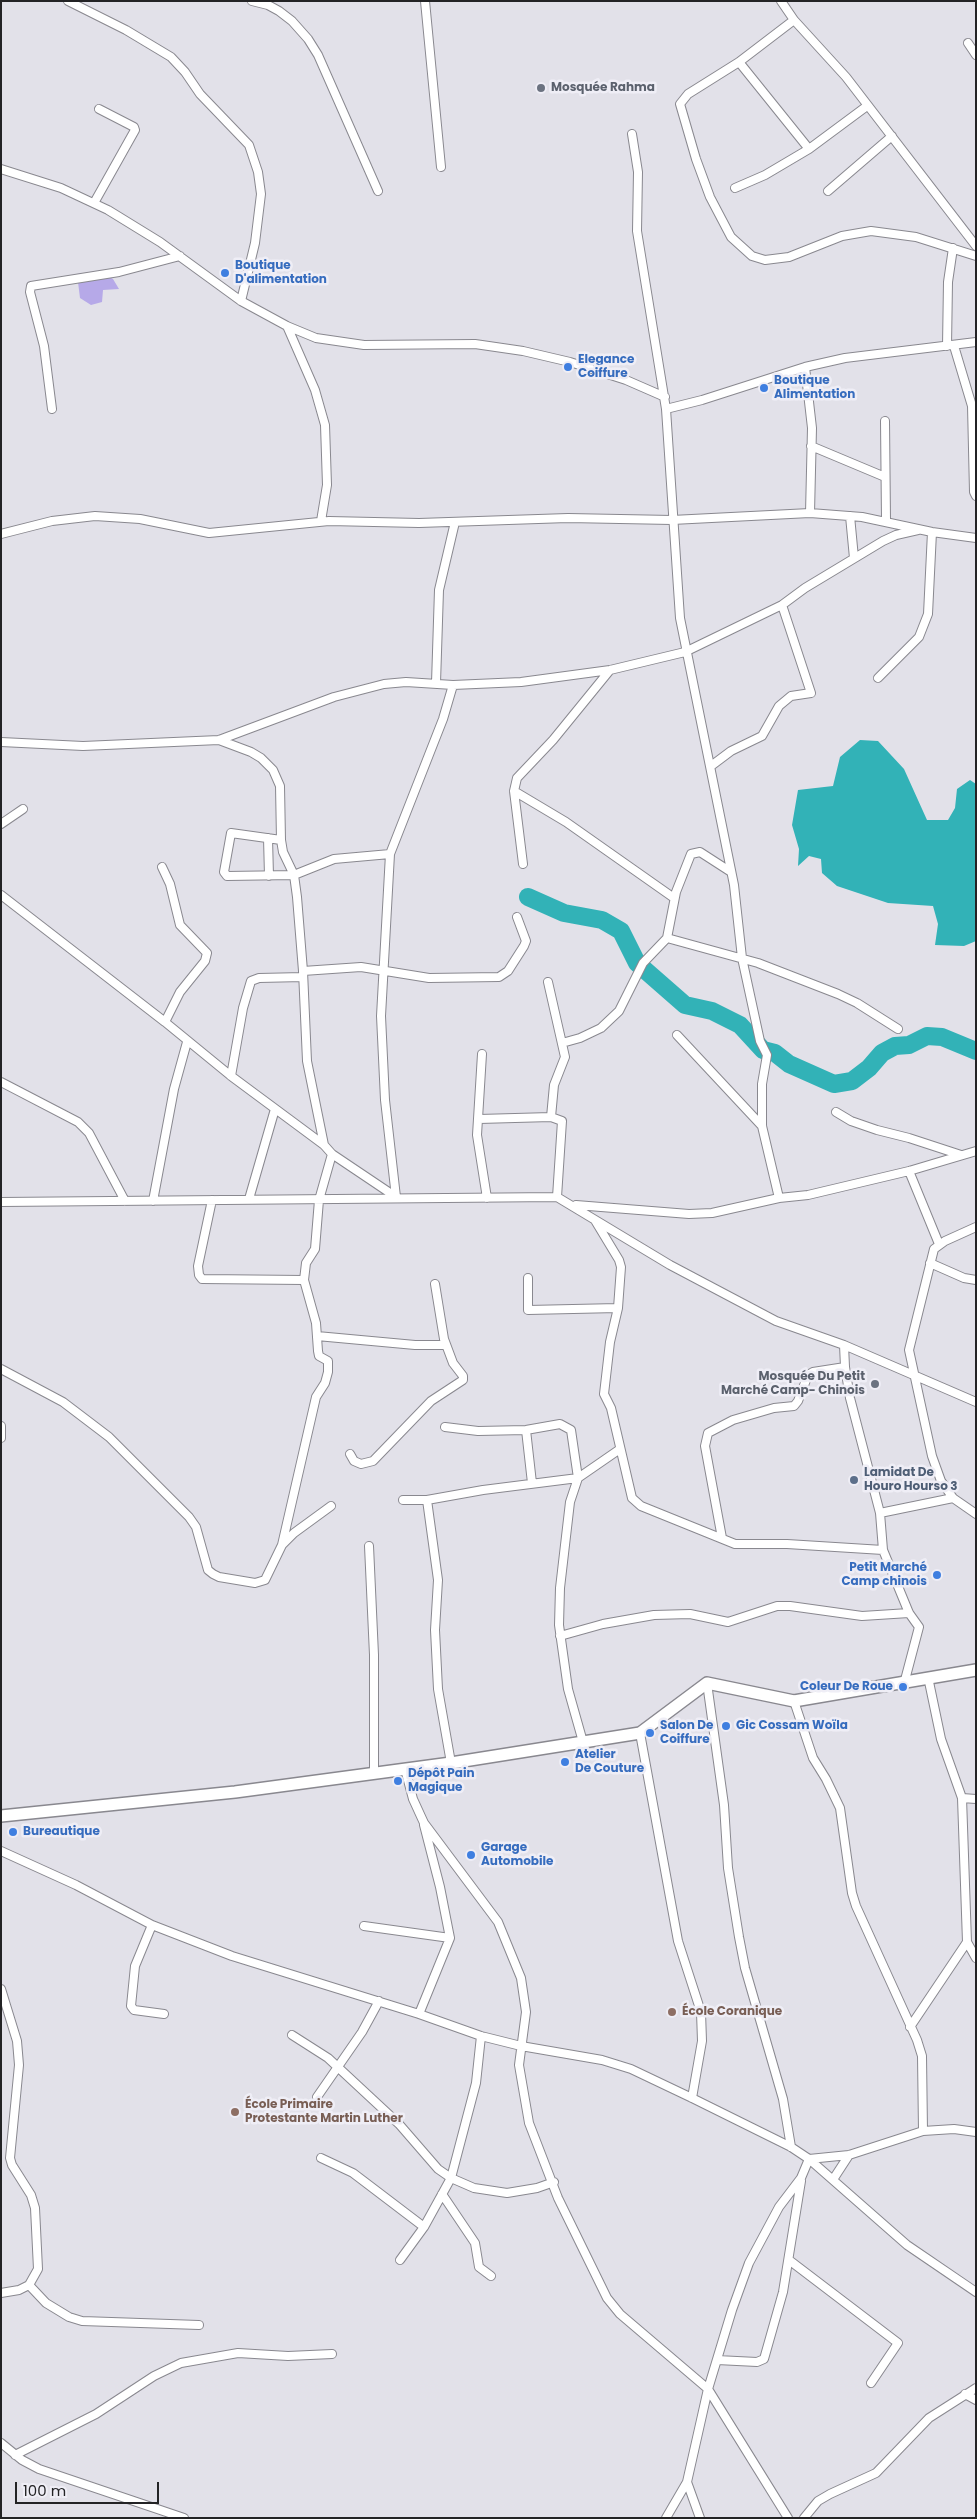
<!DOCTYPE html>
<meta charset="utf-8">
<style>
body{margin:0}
#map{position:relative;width:977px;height:2519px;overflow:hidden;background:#e2e1e9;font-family:Poppins,sans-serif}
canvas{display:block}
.frame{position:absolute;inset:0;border:2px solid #232325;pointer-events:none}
.scale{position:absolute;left:15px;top:2482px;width:144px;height:22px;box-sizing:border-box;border:2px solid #232325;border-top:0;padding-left:6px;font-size:15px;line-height:18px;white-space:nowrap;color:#232325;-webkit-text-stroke:4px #efeef6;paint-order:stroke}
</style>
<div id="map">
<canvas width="977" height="2519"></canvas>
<div class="frame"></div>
<div class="scale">100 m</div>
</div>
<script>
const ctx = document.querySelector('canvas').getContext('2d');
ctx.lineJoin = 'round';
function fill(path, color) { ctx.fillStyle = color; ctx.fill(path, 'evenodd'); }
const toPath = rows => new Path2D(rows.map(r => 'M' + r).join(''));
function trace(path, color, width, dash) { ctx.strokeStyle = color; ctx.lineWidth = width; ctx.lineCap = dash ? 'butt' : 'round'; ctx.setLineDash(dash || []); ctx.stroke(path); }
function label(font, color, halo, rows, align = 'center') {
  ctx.font = font + ' Poppins,sans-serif'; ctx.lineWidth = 5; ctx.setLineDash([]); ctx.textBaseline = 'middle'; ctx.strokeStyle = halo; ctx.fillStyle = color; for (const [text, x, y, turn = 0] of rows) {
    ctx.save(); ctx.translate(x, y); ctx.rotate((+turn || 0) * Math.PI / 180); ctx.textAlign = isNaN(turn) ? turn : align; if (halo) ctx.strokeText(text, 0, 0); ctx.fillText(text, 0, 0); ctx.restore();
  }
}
fill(toPath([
 [99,271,113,279,119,289,103,290,102,302,91,305,80,298,77,274]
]), '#b6a9e8');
fill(toPath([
 [860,740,878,741,904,769,927,820,948,820,955,808,957,789,970,780,976,784,976,941,964,946,935,945,938,924,933,906,888,903,837,886,822,873,821,859,809,856,798,866,799,849,792,825,798,790,833,786,840,757]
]), '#32b2b7');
trace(toPath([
 [528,897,564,913,602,920,621,931,637,963,685,1005,712,1011,740,1025,763,1050,775,1053,789,1064,834,1084,852,1081,869,1068,882,1053,895,1046,909,1045,927,1036,942,1037,976,1051]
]), '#32b2b7', 18);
const street = toPath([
 [68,1,126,30,171,57,185,72,200,94,249,145,258,172,261,194,255,243,241,301],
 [252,1,268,5,279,11,292,21,308,39,318,55,378,191],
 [425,1,441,167],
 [781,1,794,20,846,77,976,246],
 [794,20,739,62,688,94,680,104,696,159,710,197,731,237,752,256,765,260,789,257,842,236,871,231,916,237,976,256],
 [968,43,976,55],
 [739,62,809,149],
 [632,134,638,172,637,231,666,409,680,618,734,885,742,958,760,1041,767,1055,762,1084,762,1126,779,1198],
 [1,169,61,188,108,210,160,242,241,301,287,326,316,338,364,345,475,344,523,351,570,362,626,380,665,397],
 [735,188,765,175,809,149,867,106],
 [828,191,892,136],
 [94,203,135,130,134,127,99,109],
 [287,326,315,390,325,425,327,485,321,521],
 [947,346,948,282,953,248],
 [954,346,972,406,974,492,976,496],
 [805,367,812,428,810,513],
 [52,409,44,346,30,292,31,286,119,272,180,256],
 [666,409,702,400,805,367,845,358,976,342],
 [885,421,886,520],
 [811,446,885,477],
 [850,516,854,558],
 [1,534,52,521,95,516,140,519,209,533,329,521,419,523,568,518,672,520,810,513,862,517,932,532,976,538],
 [878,678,919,637,928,614,932,532],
 [436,683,439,590,455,522],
 [219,740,251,752,261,758,273,770,280,786,281,840,283,852,294,875,297,897,303,971,307,1061,324,1145],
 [1,742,83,746,219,740,334,697,384,684,406,682,453,685,521,682,610,670,685,652,782,605,805,588,883,541,896,535,918,530],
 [711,766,731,751,762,736,779,706,791,696,811,693,782,605],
 [514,791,566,822,674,898],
 [1,824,23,809],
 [268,838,269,876],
 [281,840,231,833,224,872,227,876,294,875,334,859,390,854],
 [523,864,514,791,517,778,553,740,610,670],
 [162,867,170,884,180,925,207,953,205,961,180,992,165,1022],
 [1,895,165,1022,231,1076,324,1145,332,1154,396,1197],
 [667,938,758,963,838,994,857,1003,898,1029],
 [303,971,361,967,429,978,499,977,508,971,524,946,526,941,517,917],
 [548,982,565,1057,554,1085,551,1117],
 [677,1035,762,1126],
 [562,1043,580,1038,601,1028,619,1011,643,963,667,938,676,892,691,854,700,852,731,872],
 [482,1054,477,1135,487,1198],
 [231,1076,243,1008,251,981,259,978,303,977],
 [1,1082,78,1122,89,1133,125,1201],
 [836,1112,851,1121,877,1130,909,1138,961,1155],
 [479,1119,551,1117,562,1121,557,1197],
 [909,1171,939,1244],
 [396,1197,385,1100,381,1016,390,854,443,719,453,685],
 [249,1199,275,1109],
 [212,1200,198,1266,199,1275,202,1279,304,1280],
 [153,1201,174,1089,187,1042],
 [1,1202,557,1197,670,1265,776,1321,844,1345,976,1402],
 [576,1205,689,1214,712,1213,779,1198,808,1195,909,1171,976,1151],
 [596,1222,619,1260,621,1267,618,1308,610,1342,604,1394,611,1408,632,1498,641,1506,735,1544,787,1544,883,1550],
 [976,1227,945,1241,934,1249,909,1350,932,1456,941,1481,953,1498,976,1514],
 [930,1263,964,1278,976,1280],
 [528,1278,528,1310,618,1308],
 [317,1336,415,1345,446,1345],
 [844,1345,845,1367,850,1398,880,1513,883,1550,909,1613,919,1627,905,1680],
 [1,1369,63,1402,109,1437,189,1517,196,1527,208,1570,213,1574,219,1577,255,1583,265,1580,282,1545,316,1397,325,1383,328,1372,328,1361,319,1356,318,1351,316,1323,304,1280,306,1263,315,1249,319,1200,332,1154],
 [1,1426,1,1438],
 [445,1427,478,1431,526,1430,560,1424,571,1430,578,1478,570,1502,560,1588,559,1625,568,1689,583,1742],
 [526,1430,532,1483],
 [350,1454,354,1461,361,1464,373,1461,431,1401,463,1380,463,1376,453,1363,444,1339,435,1284],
 [403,1500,427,1500,483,1490,578,1478,620,1449],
 [427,1500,438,1580,435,1630,438,1689,451,1763],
 [880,1513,953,1498],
 [722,1538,705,1446,708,1433,733,1420,774,1408,794,1406,798,1401,808,1375,813,1372,845,1367],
 [282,1545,294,1533,331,1506],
 [369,1546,374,1655,374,1773],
 [560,1636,603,1624,654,1615,690,1614,728,1622,777,1606,790,1606,862,1616,909,1613],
 [928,1677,941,1739,962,1798,967,1942,976,1958],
 [707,1683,724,1805,728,1868,739,1937,745,1968,783,2099,791,2147],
 [794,1701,813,1758,826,1779,840,1808,852,1893,856,1906,917,2040,922,2056,923,2131],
 [640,1733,678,1941,701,2012,702,2041,692,2098],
 [405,1769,413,1799,424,1823,498,1922,521,1978,526,2012,519,2065,529,2123,558,2198,607,2298,620,2314,708,2389,788,2518],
 [962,1798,976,1799],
 [1,1851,76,1885,152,1925,232,1956,419,2014,481,2036,521,2046,602,2060,631,2069,692,2098,791,2147,809,2159,907,2245,976,2292],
 [152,1925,135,1966,131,2006,134,2010,164,2014],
 [364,1926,450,1938],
 [1,1989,17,2041,19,2065,10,2158,12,2165,31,2195,35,2208,38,2269,29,2285,19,2290,1,2293],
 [419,2014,450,1938,440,1887,424,1825],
 [910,2027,967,1942],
 [292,2035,328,2058,399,2124,438,2169,451,2178,474,2188,507,2193,537,2188,554,2182],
 [317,2097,362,2032,379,2001],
 [321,2158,353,2173,424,2227],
 [809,2159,849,2155,923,2131,954,2129,976,2132],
 [834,2178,849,2155],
 [442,2194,475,2243,479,2267,491,2276],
 [400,2260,424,2227,451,2178,476,2083,481,2036],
 [789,2260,898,2343,871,2383],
 [29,2285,46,2303,69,2317,82,2321,199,2325],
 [717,2360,757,2362,764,2359,783,2292,801,2181],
 [965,2394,976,2400],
 [1,2443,22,2460,39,2469,184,2518],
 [15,2455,96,2414,154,2376,181,2363,238,2353,288,2356,332,2354],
 [687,2482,700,2518],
 [666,2518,687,2482,708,2389,732,2310,749,2263,779,2207,801,2178,809,2159],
 [804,2518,818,2501,830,2494,876,2473,929,2418,976,2388]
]);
const secondary = toPath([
 [1,1816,235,1792,451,1763,640,1733,707,1683,794,1701,976,1670]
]);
trace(street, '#89888f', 10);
trace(secondary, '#89888f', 14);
trace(street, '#fff', 8);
trace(secondary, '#fff', 11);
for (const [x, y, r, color] of [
 [541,88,5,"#6b7280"],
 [225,273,5,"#3f7fe0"],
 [568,367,5,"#3f7fe0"],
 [764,388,5,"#3f7fe0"],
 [875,1384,5,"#6b7280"],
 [854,1480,5,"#5c6f8a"],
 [937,1575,5,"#3f7fe0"],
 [903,1687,5,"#3f7fe0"],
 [726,1726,5,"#3f7fe0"],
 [650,1733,5,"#3f7fe0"],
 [565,1762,5,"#3f7fe0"],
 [398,1781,5,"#3f7fe0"],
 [13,1832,5,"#3f7fe0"],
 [471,1855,5,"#3f7fe0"],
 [672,2012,5,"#8d6e63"],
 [235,2112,5,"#8d6e63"]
]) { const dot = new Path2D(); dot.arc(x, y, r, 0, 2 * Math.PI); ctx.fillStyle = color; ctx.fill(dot); trace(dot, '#efeef6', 2); }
label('bold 12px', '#5b616d', '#efeef6', [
 ["Mosquée Rahma",551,88],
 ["Mosquée Du Petit",865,1377,"right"],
 ["Marché Camp- Chinois",865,1391,"right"]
], 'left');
label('bold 12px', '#366cbe', '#efeef6', [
 ["Boutique",235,266],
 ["D'alimentation",235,280],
 ["Elegance",578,360],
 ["Coiffure",578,374],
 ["Boutique",774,381],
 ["Alimentation",774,395],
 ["Petit Marché",927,1568,"right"],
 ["Camp chinois",927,1582,"right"],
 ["Coleur De Roue",893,1687,"right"],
 ["Salon De",660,1726],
 ["Coiffure",660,1740],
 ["Gic Cossam Woïla",736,1726],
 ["Atelier",575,1755],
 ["De Couture",575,1769],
 ["Dépôt Pain",408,1774],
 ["Magique",408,1788],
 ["Bureautique",23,1832],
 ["Garage",481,1848],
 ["Automobile",481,1862]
], 'left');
label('bold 12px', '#4e5e75', '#efeef6', [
 ["Lamidat De",864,1473],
 ["Houro Hourso 3",864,1487]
], 'left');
label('bold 12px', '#785e54', '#efeef6', [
 ["École Coranique",682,2012],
 ["École Primaire",245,2105],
 ["Protestante Martin Luther",245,2119]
], 'left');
</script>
